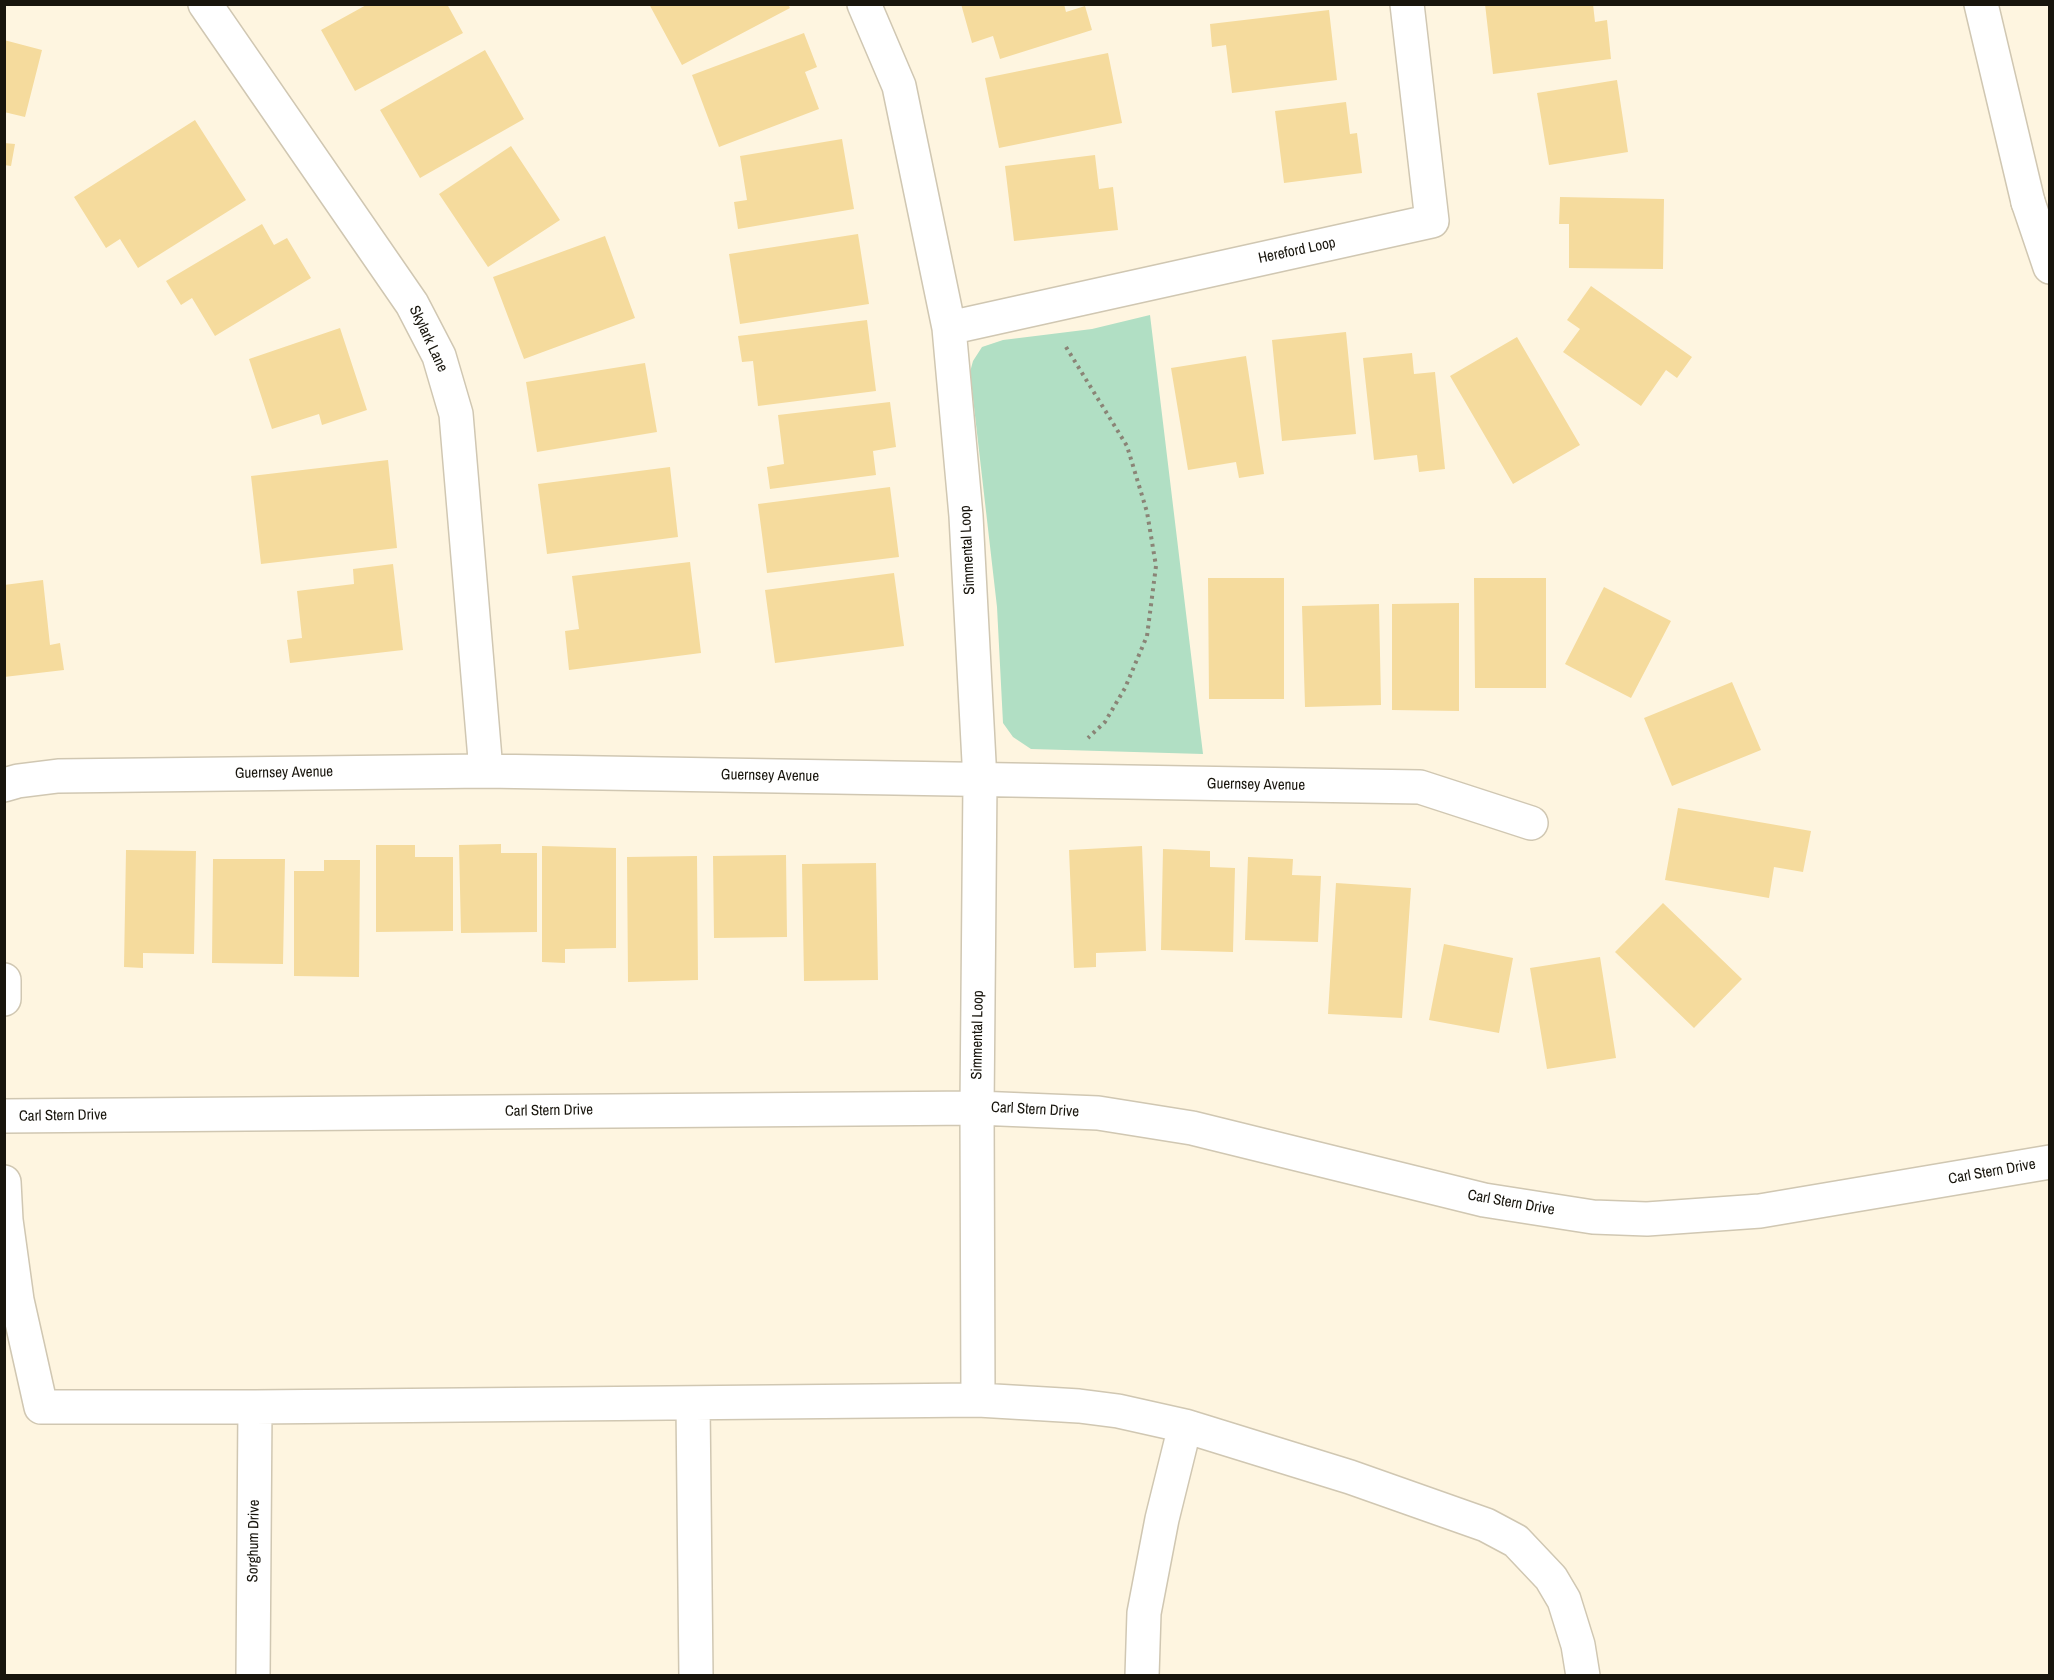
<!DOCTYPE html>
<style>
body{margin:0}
#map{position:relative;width:2054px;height:1680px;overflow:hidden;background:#fef5e0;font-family:"Archivo Narrow",sans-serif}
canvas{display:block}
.frame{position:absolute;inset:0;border:6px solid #18150d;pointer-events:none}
</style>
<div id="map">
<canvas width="2054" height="1680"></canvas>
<div class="frame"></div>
</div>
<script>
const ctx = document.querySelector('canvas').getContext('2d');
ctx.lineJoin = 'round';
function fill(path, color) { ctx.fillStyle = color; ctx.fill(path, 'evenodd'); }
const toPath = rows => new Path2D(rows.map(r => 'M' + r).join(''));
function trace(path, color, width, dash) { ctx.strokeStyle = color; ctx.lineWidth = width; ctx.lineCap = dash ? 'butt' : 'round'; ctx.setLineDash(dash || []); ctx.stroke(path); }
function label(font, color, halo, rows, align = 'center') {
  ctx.font = font + ' "Archivo Narrow",sans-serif'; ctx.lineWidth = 4.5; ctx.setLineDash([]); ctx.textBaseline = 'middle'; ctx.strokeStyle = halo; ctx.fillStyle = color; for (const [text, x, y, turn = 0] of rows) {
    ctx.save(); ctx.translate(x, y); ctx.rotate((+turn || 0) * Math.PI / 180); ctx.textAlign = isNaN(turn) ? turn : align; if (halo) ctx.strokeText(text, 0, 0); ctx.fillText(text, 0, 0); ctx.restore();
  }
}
fill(toPath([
 [1150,315,1203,754,1031,749,1013,737,1003,723,997,607,970,372,973,361,982,347,1003,340,1092,329]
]), '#b1dfc4');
fill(toPath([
 [368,4,447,4,463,33,355,91,321,30],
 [649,4,788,4,790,8,682,65],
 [961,4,1064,4,1066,12,1085,6,1092,30,1000,59,993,36,972,43],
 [1485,4,1593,4,1595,22,1607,20,1611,59,1493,74],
 [1329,10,1337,80,1232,93,1226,45,1212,47,1210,24],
 [804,33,817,67,805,72,819,109,719,147,692,75],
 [4,40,42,50,25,117,4,112],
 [485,50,524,119,420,178,380,110],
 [1108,53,1122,123,999,148,985,78],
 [1617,80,1628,152,1549,165,1537,93],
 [1346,102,1350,134,1357,133,1362,173,1284,183,1275,111],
 [195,120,246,200,138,268,120,239,106,248,74,197],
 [842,139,854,209,738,229,734,202,747,200,740,156],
 [4,143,15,144,11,166,4,165],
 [511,146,560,220,488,267,439,194],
 [1095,155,1099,189,1113,187,1118,230,1014,241,1005,166],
 [1560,197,1664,199,1663,269,1569,268,1569,224,1559,224],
 [262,224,274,245,287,238,311,278,215,336,192,298,181,305,166,281],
 [858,234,869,304,740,324,729,254],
 [605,236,635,318,524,359,493,277],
 [1591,286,1692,357,1677,378,1666,370,1641,406,1563,352,1580,329,1567,320],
 [867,320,876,391,758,406,753,361,742,362,738,336],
 [340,328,367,410,322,425,319,414,272,429,249,359],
 [1346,332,1356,434,1282,441,1272,340],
 [1517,337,1580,445,1513,484,1450,376],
 [1412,353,1414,374,1435,372,1445,469,1419,472,1417,455,1374,460,1363,358],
 [1246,356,1264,474,1239,478,1236,462,1188,470,1171,368],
 [645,363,657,432,537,452,526,382],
 [890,402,896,447,873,451,876,475,770,489,767,467,784,464,778,415],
 [388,460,397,548,261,564,251,476],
 [670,467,678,537,547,554,538,484],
 [890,487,899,557,767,573,758,504],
 [690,562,701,653,569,670,565,631,579,629,572,576],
 [393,564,403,650,290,663,287,640,302,638,297,591,354,584,353,569],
 [894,573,904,646,775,663,765,590],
 [1208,578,1284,578,1284,699,1209,699],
 [1474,578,1546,578,1546,688,1475,688],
 [43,580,50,645,60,643,64,670,4,677,4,585],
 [1604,587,1671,621,1631,698,1565,664],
 [1459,603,1459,711,1392,710,1392,604],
 [1379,604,1381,705,1305,707,1302,606],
 [1732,682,1761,750,1672,786,1644,718],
 [1678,808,1811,831,1803,872,1774,867,1769,898,1665,880],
 [501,844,501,853,537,853,537,932,461,933,459,845],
 [376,845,415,845,415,857,453,857,453,931,376,932],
 [542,846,616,848,616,948,565,949,565,963,542,962],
 [1142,846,1146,951,1096,953,1096,967,1074,968,1069,850],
 [1163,849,1210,851,1210,867,1235,868,1233,952,1161,950],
 [126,850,196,851,194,954,143,953,143,968,124,967],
 [786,855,787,937,714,938,713,856],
 [697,856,698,980,628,982,627,857],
 [1248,857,1293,859,1292,875,1321,876,1318,942,1245,940],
 [213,859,285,859,283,964,212,963],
 [324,860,360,860,359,977,294,976,294,871,324,871],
 [876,863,878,980,804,981,802,864],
 [1336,883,1411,888,1402,1018,1328,1014],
 [1663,903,1742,979,1694,1028,1615,952],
 [1444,944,1513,958,1499,1033,1429,1020],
 [1600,957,1616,1058,1547,1069,1530,968]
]), '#f5db9d');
const minor = toPath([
 [205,4,412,304,439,356,456,414,486,771],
 [864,4,899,86,949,328,966,516,980,781,977,1108,978,1400],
 [2028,202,2050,267],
 [949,328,1432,221,1407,4],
 [4,785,18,781,58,776,486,771,1420,787,1531,823],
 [4,980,4,999],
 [4,1116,977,1108,1098,1113,1192,1128,1484,1200,1593,1217,1647,1219,1760,1211,2050,1162],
 [4,1182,6,1220,17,1300,41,1407,255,1407,978,1400,1079,1406,1118,1411,1185,1426,1350,1477,1486,1525,1516,1541,1551,1578,1564,1600,1578,1645,1583,1676],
 [693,1404,696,1676],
 [253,1676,255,1407],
 [1142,1676,1144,1613,1162,1519,1185,1426]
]);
const highway = toPath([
 [1981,4,2028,202]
]);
trace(minor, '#d0c7b2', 36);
trace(highway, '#d0c7b2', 36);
trace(toPath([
 [1066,347,1127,446,1147,512,1156,566,1147,636,1125,688,1105,722,1088,738]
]), '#8a8476', 4, [3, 4.5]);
trace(minor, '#fff', 33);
trace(highway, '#fff', 33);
label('15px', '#18150d', '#fff', [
 ["Hereford Loop",1297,251,-12],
 ["Skylark Lane",428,339,65],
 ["Simmental Loop",968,550,-93],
 ["Guernsey Avenue",284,773,-1],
 ["Guernsey Avenue",770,776,1],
 ["Guernsey Avenue",1256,785,1],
 ["Simmental Loop",978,1035,-89],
 ["Carl Stern Drive",1035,1110,3],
 ["Carl Stern Drive",549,1111,-1],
 ["Carl Stern Drive",63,1116,-1],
 ["Carl Stern Drive",1992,1172,-10],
 ["Carl Stern Drive",1511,1203,10],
 ["Sorghum Drive",254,1541,-89]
]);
</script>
